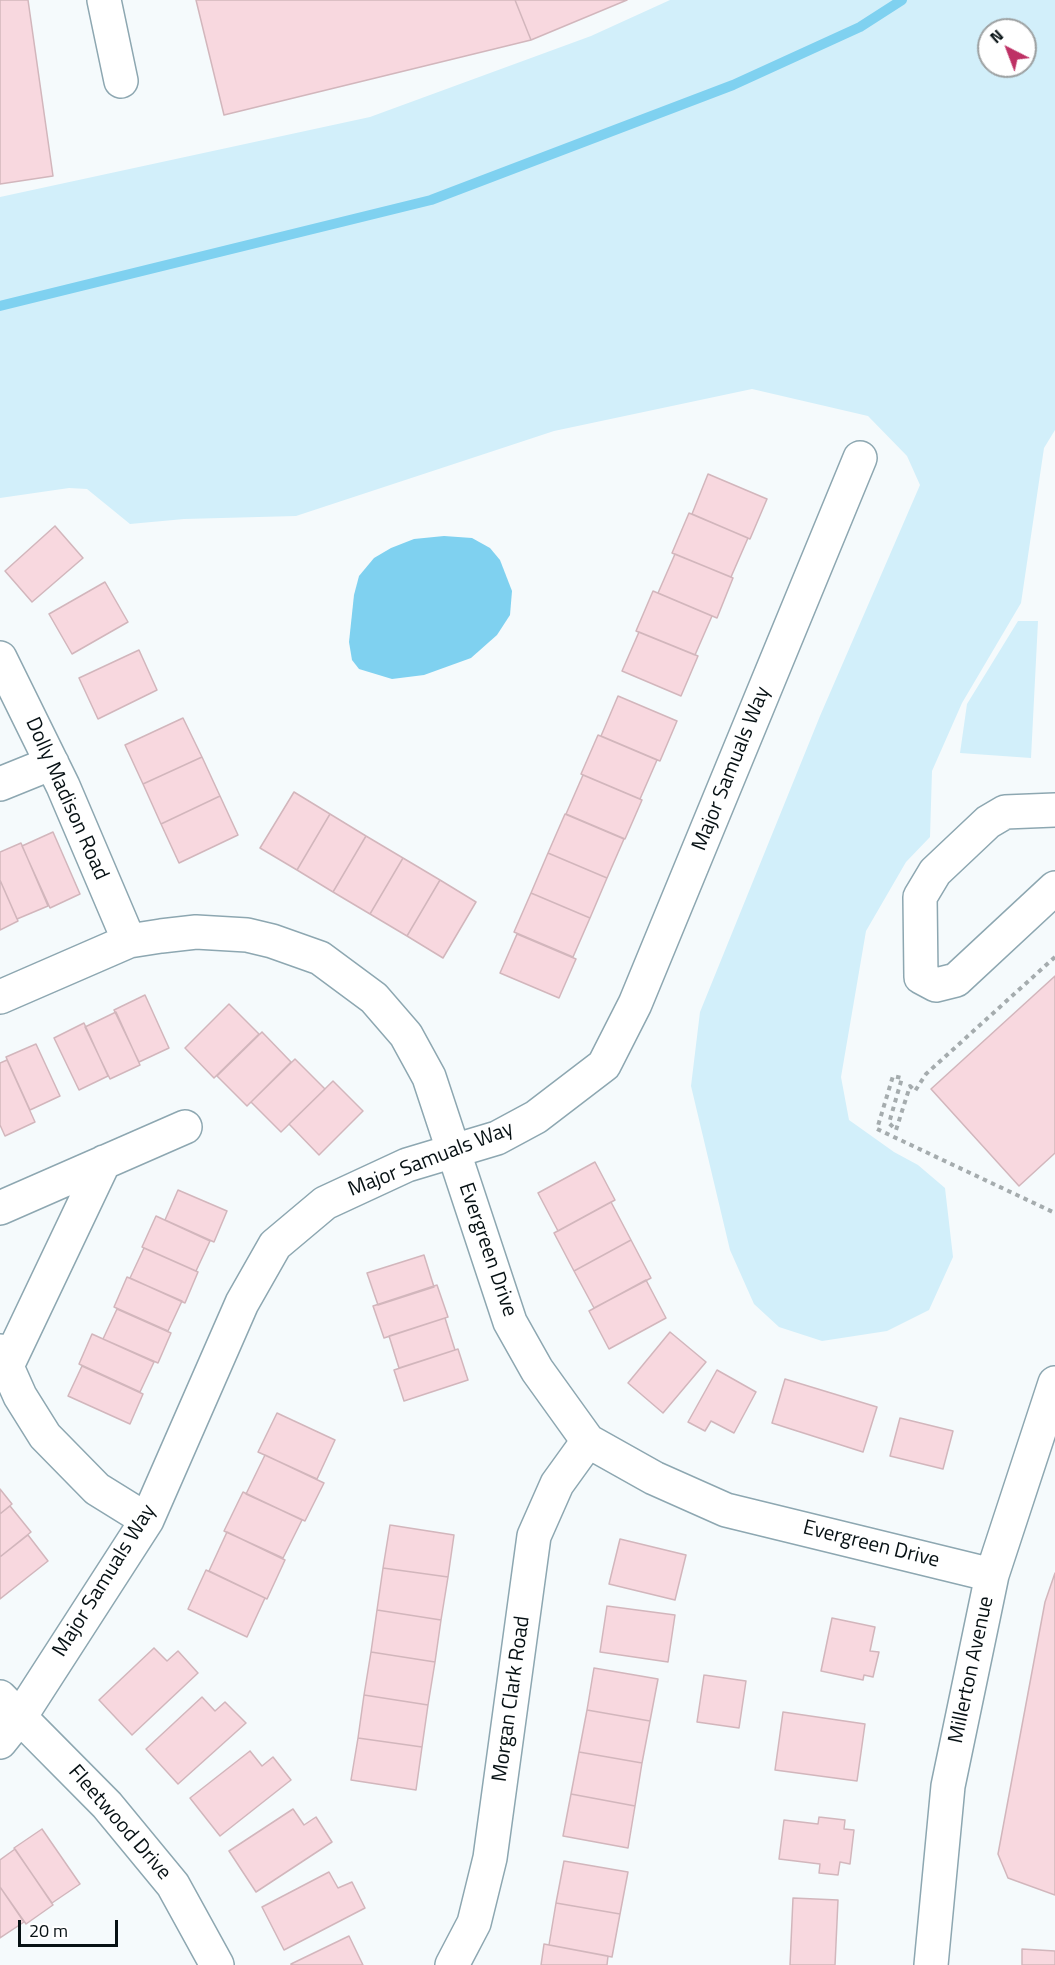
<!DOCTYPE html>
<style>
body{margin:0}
#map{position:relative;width:1055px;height:1965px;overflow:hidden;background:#f5fafc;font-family:"Titillium Web",sans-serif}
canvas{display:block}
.north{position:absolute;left:977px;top:18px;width:60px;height:60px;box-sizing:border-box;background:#fff;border:2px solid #9ca0a1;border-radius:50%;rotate:318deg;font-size:16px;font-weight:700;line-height:24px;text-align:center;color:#071114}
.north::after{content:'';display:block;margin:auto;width:21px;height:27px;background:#be3165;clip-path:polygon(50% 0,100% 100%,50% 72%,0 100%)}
.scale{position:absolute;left:18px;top:1920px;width:100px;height:27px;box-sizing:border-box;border:3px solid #071114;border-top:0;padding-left:8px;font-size:18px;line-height:21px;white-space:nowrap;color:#071114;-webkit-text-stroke:4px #fff;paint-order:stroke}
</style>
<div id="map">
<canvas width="1055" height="1965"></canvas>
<div class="north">N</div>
<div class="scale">20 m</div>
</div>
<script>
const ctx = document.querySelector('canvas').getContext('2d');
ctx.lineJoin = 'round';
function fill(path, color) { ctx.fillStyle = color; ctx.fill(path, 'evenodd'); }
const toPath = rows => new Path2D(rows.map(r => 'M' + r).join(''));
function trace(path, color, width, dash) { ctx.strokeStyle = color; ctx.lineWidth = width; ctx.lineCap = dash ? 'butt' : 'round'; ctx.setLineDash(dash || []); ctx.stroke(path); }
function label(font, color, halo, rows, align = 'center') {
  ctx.font = font + ' "Titillium Web",sans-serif'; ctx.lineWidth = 6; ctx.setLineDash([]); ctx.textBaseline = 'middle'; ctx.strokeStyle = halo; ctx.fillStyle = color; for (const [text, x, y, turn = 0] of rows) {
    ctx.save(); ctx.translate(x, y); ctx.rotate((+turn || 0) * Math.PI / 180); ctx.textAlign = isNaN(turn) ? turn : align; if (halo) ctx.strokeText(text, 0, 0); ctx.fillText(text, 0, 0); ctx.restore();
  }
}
fill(toPath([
 [670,0,1055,0,1055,430,1044,448,1021,603,962,703,932,771,930,837,906,862,866,931,841,1077,849,1120,894,1152,918,1165,945,1188,953,1257,929,1310,887,1331,822,1341,779,1327,754,1304,730,1250,691,1086,700,1012,820,716,920,485,907,456,868,416,752,389,554,431,296,516,184,519,130,524,87,489,69,488,0,498,0,197,370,117,591,36],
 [989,30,1025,30,1025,66,989,66],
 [1018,621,1038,621,1031,758,960,753,967,704]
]), '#d2effa');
fill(toPath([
 [444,536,472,538,490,548,500,560,512,591,510,615,497,635,471,658,424,675,392,679,359,669,352,660,349,642,354,595,359,576,374,558,391,548,414,539]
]), '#7fd1f0');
trace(toPath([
 [0,306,431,200,733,85,860,27,902,0]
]), '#7fd1f0', 10);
const building = toPath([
 [0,0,28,0,53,176,0,184,0,0],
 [196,0,515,0,531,40,224,115,196,0],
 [515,0,627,0,531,40,515,0],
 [708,474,767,499,750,539,692,514,708,474],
 [689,513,748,538,731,577,672,553,689,513],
 [55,526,83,558,32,602,5,571,55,526],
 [675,554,733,578,717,618,658,593,675,554],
 [105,582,128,622,72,654,49,614,105,582],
 [653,591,712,616,695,655,636,631,653,591],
 [639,632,698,656,681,696,622,671,639,632],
 [139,650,157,690,98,719,79,678,139,650],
 [618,696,677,721,660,761,601,736,618,696],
 [183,718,202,757,143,784,125,745,183,718],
 [598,735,657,760,640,799,581,774,598,735],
 [202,757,220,796,161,824,143,784,202,757],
 [583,775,642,800,625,839,566,814,583,775],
 [294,792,330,814,297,870,260,848,294,792],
 [220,796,238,835,179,863,161,824,220,796],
 [330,814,366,836,333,892,297,870,330,814],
 [565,814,624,839,607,878,548,853,565,814],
 [53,832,80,894,50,908,22,846,53,832],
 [366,836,403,858,370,914,333,892,366,836],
 [21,843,48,906,17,919,0,880,0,852,21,843],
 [548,853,607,878,590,918,531,893,548,853],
 [403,858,440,880,407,936,370,914,403,858],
 [0,880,18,921,0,930,0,880],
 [440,880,476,902,443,958,407,936,440,880],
 [531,893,590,918,573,957,514,932,531,893],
 [517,934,576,959,559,998,500,973,517,934],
 [1055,976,1055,1153,1019,1186,931,1089,1055,976],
 [145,995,169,1048,139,1062,114,1010,145,995],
 [229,1004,259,1034,214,1078,185,1048,229,1004],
 [116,1012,140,1065,110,1079,85,1027,116,1012],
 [84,1023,108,1076,79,1090,54,1038,84,1023],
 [262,1032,291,1062,247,1106,217,1076,262,1032],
 [36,1044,60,1096,30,1110,6,1057,36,1044],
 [295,1059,325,1089,281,1132,251,1102,295,1059],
 [7,1060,35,1122,5,1136,0,1125,0,1063,7,1060],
 [333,1081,363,1111,319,1155,289,1124,333,1081],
 [595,1162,615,1200,558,1231,538,1193,595,1162],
 [178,1190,227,1211,214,1242,165,1220,178,1190],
 [611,1202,631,1240,574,1271,554,1233,611,1202],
 [156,1216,210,1241,196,1271,142,1247,156,1216],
 [631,1240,651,1278,594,1308,574,1271,631,1240],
 [144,1248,198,1272,185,1303,130,1278,144,1248],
 [424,1255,434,1287,378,1305,367,1273,424,1255],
 [127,1277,182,1301,168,1331,114,1307,127,1277],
 [646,1280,666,1318,609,1349,589,1311,646,1280],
 [437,1285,448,1317,384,1338,373,1306,437,1285],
 [117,1309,171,1333,158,1363,103,1339,117,1309],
 [445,1318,455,1350,399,1368,389,1336,445,1318],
 [670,1332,706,1362,663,1413,628,1383,670,1332],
 [92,1334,154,1362,140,1392,79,1364,92,1334],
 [458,1349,468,1380,404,1401,394,1370,458,1349],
 [82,1366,143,1394,130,1424,68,1396,82,1366],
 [717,1370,756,1392,734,1433,711,1421,705,1431,688,1422,717,1370],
 [785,1379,877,1407,863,1452,772,1423,785,1379],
 [277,1413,335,1440,317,1479,258,1452,277,1413],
 [900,1418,953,1431,943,1469,890,1456,900,1418],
 [265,1455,324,1483,305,1521,246,1494,265,1455],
 [0,1489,12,1504,0,1514,0,1489],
 [243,1492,302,1520,283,1558,224,1531,243,1492],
 [10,1506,31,1532,0,1557,0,1514,10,1506],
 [390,1525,454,1535,448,1577,383,1568,390,1525],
 [227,1532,285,1560,267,1599,209,1571,227,1532],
 [28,1535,48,1561,0,1599,0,1557,28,1535],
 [620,1539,686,1555,675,1600,609,1584,620,1539],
 [383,1568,448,1577,441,1620,377,1610,383,1568],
 [206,1570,265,1598,247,1637,188,1609,206,1570],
 [1055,1573,1055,1895,1008,1878,998,1854,1045,1602,1055,1573],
 [607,1606,675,1615,668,1662,600,1652,607,1606],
 [377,1610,441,1620,435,1662,371,1652,377,1610],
 [832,1618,875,1627,870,1651,879,1652,873,1677,864,1675,863,1680,821,1671,832,1618],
 [154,1648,167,1661,178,1651,198,1673,132,1735,99,1700,154,1648],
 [371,1652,435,1662,428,1705,364,1695,371,1652],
 [594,1668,658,1679,650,1721,587,1710,594,1668],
 [704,1675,746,1681,739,1728,697,1722,704,1675],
 [364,1695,428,1705,422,1747,358,1738,364,1695],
 [202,1697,215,1711,225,1702,246,1723,178,1784,146,1749,202,1697],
 [587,1710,650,1721,642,1763,579,1752,587,1710],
 [783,1712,865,1724,857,1781,775,1770,783,1712],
 [358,1738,422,1747,416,1790,351,1780,358,1738],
 [250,1751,262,1766,273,1757,291,1780,220,1836,190,1798,250,1751],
 [579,1752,642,1763,635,1806,571,1794,579,1752],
 [571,1794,635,1806,628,1848,563,1836,571,1794],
 [293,1809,304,1825,316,1817,332,1842,256,1892,229,1851,293,1809],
 [819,1817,845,1820,844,1829,854,1830,850,1864,840,1862,838,1875,819,1873,820,1864,779,1859,784,1820,818,1824,819,1817],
 [42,1829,80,1884,52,1903,14,1848,42,1829],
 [15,1849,53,1905,26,1924,0,1887,0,1860,15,1849],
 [564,1861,628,1872,620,1914,556,1903,564,1861],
 [329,1872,338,1888,352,1882,365,1908,284,1950,262,1907,329,1872],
 [0,1887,24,1922,0,1938,0,1887],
 [793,1898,838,1900,835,1965,790,1965,793,1898],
 [556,1903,620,1914,612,1957,549,1945,556,1903],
 [349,1936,363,1965,291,1965,291,1964,349,1936],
 [544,1944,608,1956,607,1965,541,1965,544,1944],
 [1022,1949,1055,1951,1055,1965,1022,1965,1022,1949]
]);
fill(building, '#f8d8df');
trace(building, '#d2b6bc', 1.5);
const minor = toPath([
 [104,0,121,81],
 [0,658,63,786,129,941],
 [0,784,52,763],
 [1055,810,1005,812,988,822,935,872,920,897,921,977,936,985,956,980,1055,888],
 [0,997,129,941,161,936,196,932,247,935,272,941,320,958,374,998,406,1035,429,1077,510,1322,537,1370,588,1441,654,1478,726,1510,992,1575],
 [0,1208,185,1127],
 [0,1351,20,1396,45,1436,97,1489,147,1520],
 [7,1366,104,1162],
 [0,1697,107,1805,173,1885,217,1965],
 [0,1742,20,1717,147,1520,242,1303,275,1245,325,1203,407,1165,497,1138,536,1117,604,1065,635,1004,860,458],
 [452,1965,474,1923,490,1858,534,1536,557,1484,588,1441],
 [931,1965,948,1786,992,1575,1055,1383]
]);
trace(minor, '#8da7b1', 36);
trace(toPath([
 [1055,957,926,1074,915,1091,910,1086,896,1130,889,1123,902,1078,893,1076,877,1129,1055,1213]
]), '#a5acae', 4, [4.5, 4.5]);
trace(minor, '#fff', 33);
label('21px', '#071114', '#fff', [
 ["Major Samuals Way",732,769,-68],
 ["Dolly Madison Road",66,799,66],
 ["Major Samuals Way",431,1160,-21],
 ["Evergreen Drive",487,1250,71],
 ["Evergreen Drive",871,1545,14],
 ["Major Samuals Way",105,1581,-58],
 ["Millerton Avenue",972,1670,-78],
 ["Morgan Clark Road",512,1699,-82],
 ["Fleetwood Drive",119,1823,49]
]);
</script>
